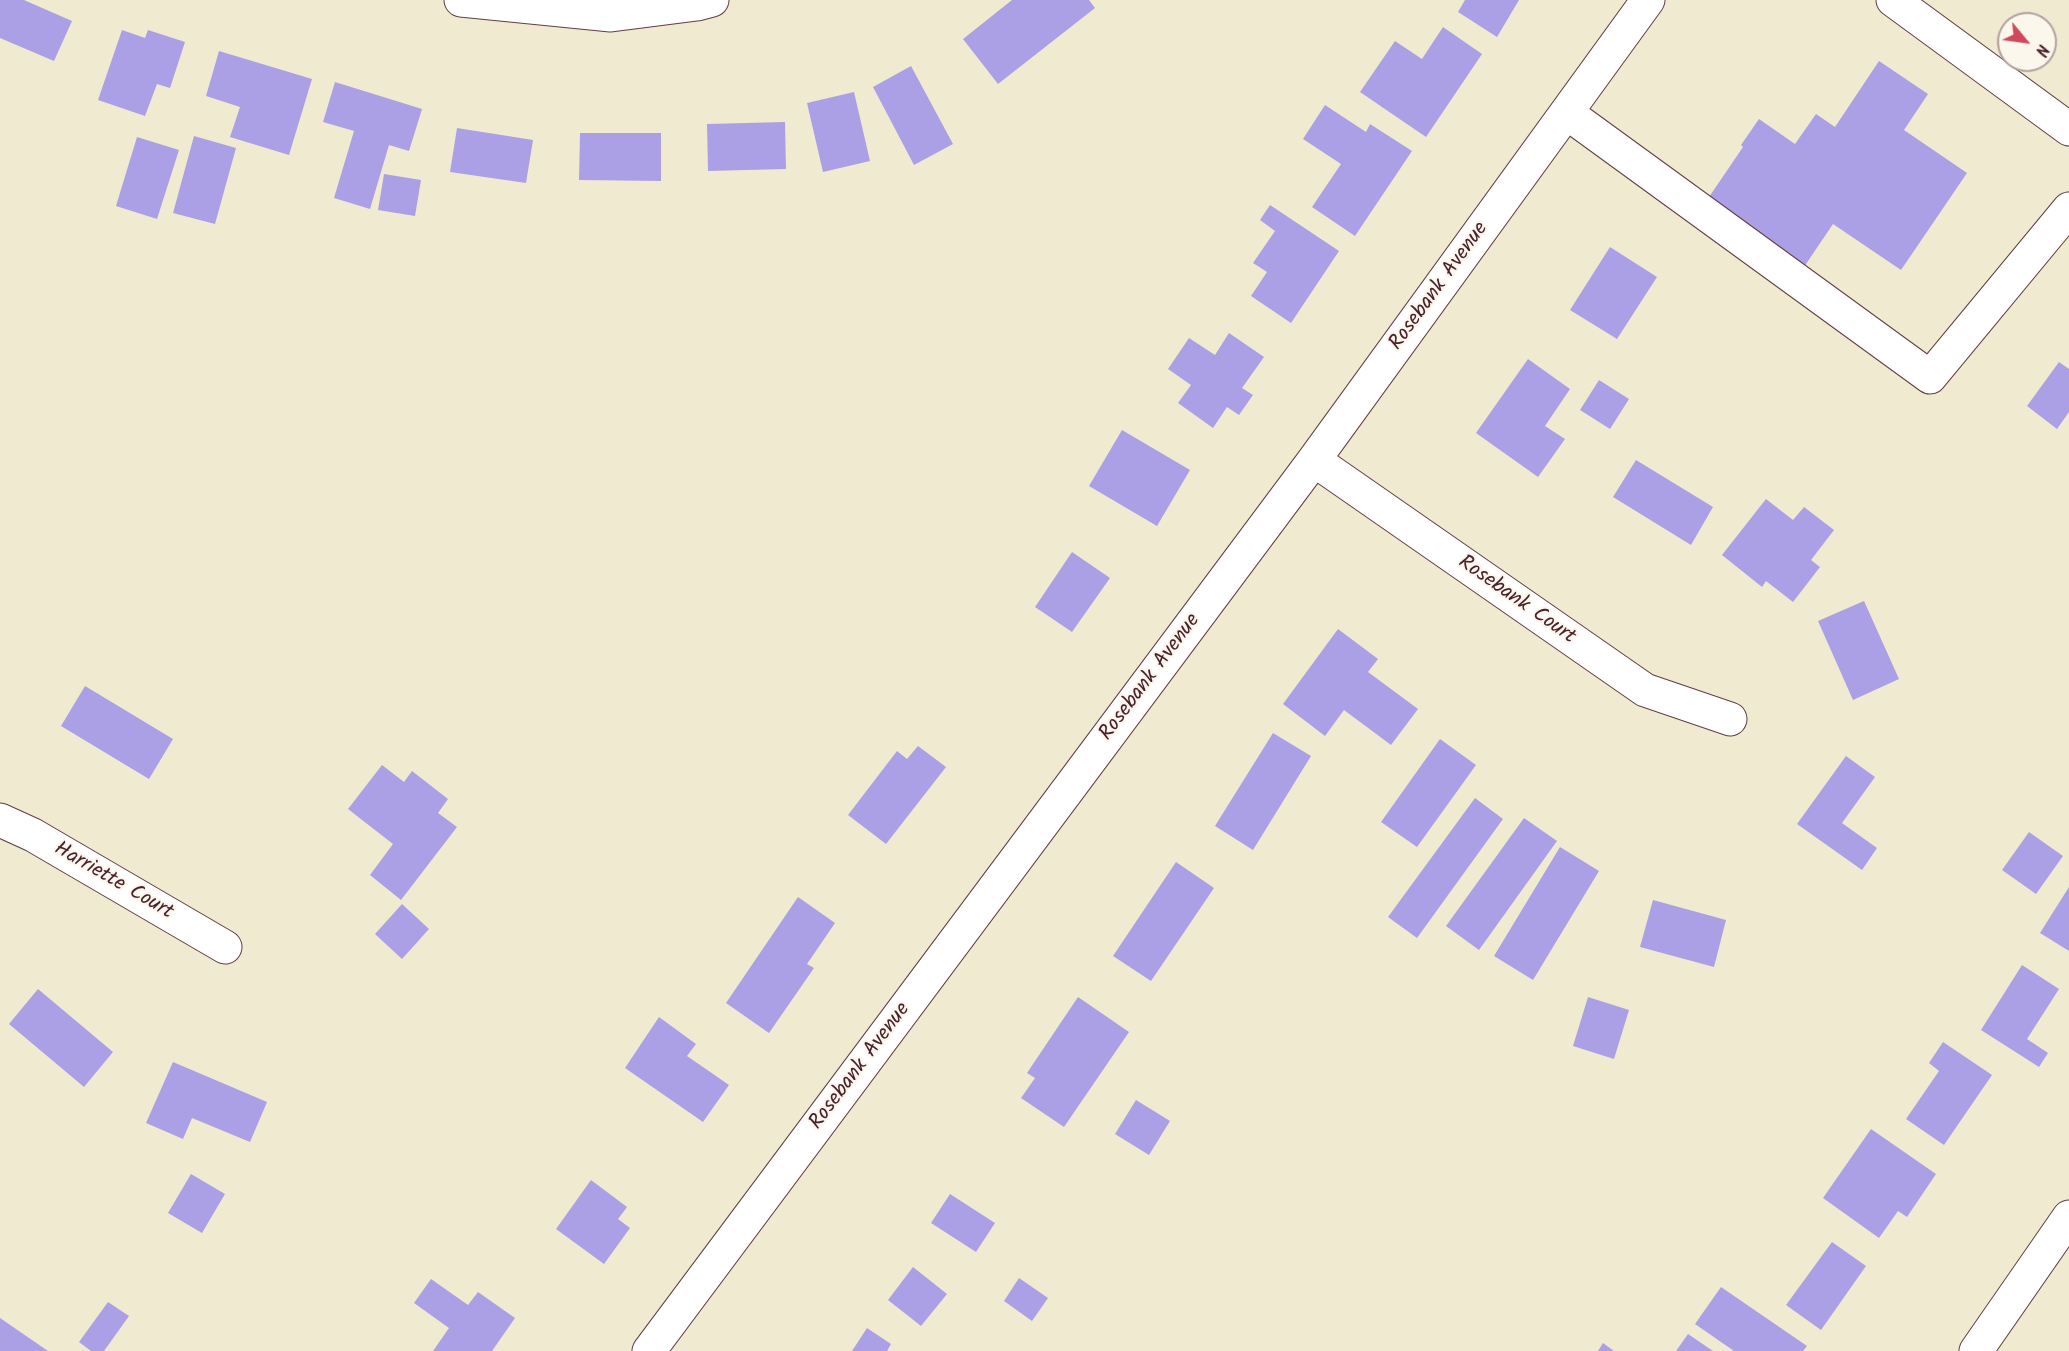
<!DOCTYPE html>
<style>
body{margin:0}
#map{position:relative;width:2069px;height:1351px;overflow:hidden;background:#f0ead1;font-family:Kalam,sans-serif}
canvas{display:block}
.north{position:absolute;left:1997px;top:12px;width:60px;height:60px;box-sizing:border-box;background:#fbf7ec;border:2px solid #b4a19f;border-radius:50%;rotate:119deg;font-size:16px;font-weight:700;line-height:24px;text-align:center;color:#4a1f2b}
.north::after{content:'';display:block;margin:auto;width:21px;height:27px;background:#d1495b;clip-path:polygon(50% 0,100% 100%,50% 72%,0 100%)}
</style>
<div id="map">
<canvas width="2069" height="1351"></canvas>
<div class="north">N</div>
</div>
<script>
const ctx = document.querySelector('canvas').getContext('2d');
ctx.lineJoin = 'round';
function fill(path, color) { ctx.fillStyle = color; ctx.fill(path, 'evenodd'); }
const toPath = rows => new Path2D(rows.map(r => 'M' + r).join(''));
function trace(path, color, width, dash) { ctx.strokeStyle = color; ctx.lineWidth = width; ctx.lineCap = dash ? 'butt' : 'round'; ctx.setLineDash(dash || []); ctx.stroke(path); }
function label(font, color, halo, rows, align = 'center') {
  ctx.font = font + ' Kalam,sans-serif'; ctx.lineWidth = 4.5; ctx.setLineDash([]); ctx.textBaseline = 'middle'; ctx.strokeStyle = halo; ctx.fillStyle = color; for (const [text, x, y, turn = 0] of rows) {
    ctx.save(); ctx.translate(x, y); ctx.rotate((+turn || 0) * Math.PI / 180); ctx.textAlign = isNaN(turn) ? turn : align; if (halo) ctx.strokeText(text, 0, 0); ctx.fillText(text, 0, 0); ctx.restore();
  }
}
fill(toPath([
 [0,0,24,0,72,21,54,61,0,38],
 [1012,0,1089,0,1095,8,998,84,963,39],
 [1465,0,1519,0,1497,37,1458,12],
 [1443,27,1482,54,1426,137,1360,92,1395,41,1422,59],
 [122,30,145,38,148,30,185,42,170,88,157,84,145,116,98,100],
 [219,51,312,79,289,155,230,137,240,107,206,96],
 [1879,61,1928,94,1904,130,1967,173,1901,270,1833,224,1804,267,1707,200,1743,147,1741,145,1759,119,1795,144,1816,114,1835,127],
 [911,66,953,144,914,165,873,87],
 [335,82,422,109,409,151,389,145,370,209,334,198,354,131,323,122],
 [854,92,870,161,823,172,807,103],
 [1325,105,1366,132,1370,124,1412,151,1355,236,1312,207,1341,164,1303,139],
 [785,122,786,169,708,171,707,124],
 [457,128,533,140,526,183,450,172],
 [580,133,661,133,661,181,579,180],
 [194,136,236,148,215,224,173,213],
 [137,137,179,150,157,219,116,206],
 [384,174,421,180,415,216,378,210],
 [1270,205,1339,251,1291,323,1251,296,1267,272,1253,263,1275,231,1260,220],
 [1610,247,1657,277,1617,339,1570,310],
 [1229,333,1264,357,1242,388,1253,395,1239,415,1227,407,1213,428,1178,403,1191,385,1168,369,1189,338,1215,355],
 [1528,359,1570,389,1545,426,1565,439,1538,477,1476,433],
 [2059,362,2069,369,2069,412,2057,429,2027,406],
 [1599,380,1629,399,1610,429,1580,410],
 [1122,430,1190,470,1157,526,1089,486],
 [1636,460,1713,507,1691,545,1613,497],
 [1766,499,1793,520,1804,507,1834,530,1811,560,1820,567,1793,602,1766,581,1762,587,1722,555],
 [1072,552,1110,578,1072,632,1035,607],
 [1864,601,1899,679,1853,700,1818,621],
 [1338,629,1378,659,1368,672,1418,709,1391,745,1344,710,1325,736,1283,704],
 [85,686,173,739,149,779,61,726],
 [1273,733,1311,756,1253,850,1215,826],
 [1440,739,1476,765,1417,847,1381,822],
 [918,746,946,767,886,844,848,815,897,751,907,759],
 [1846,756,1875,777,1842,823,1877,848,1862,870,1797,824],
 [382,765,404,782,412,771,448,799,438,813,457,827,401,900,370,875,393,844,348,809],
 [1475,798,1503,819,1417,938,1388,917],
 [1524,818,1557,841,1479,950,1446,926],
 [2029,832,2063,856,2036,894,2002,870],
 [1560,847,1599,871,1533,980,1494,956],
 [1176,862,1214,888,1151,981,1113,956],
 [2069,887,2069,951,2040,933],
 [798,897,835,923,807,964,814,968,769,1033,726,1003],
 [1653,900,1726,920,1714,967,1640,947],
 [402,904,429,929,402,959,375,934],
 [2022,965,2059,989,2027,1039,2048,1053,2039,1067,1981,1030],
 [38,989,113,1052,84,1087,9,1024],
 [1078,997,1129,1032,1064,1127,1021,1098,1035,1078,1027,1073],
 [1588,997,1629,1010,1614,1059,1573,1046],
 [659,1017,696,1044,687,1056,729,1085,703,1122,625,1068],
 [1943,1042,1992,1075,1944,1145,1906,1119,1939,1071,1929,1063],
 [173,1062,267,1102,250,1142,192,1118,183,1139,146,1123],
 [1136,1100,1170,1121,1149,1155,1115,1134],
 [1871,1129,1936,1174,1907,1217,1898,1211,1879,1238,1823,1198],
 [191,1174,225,1194,202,1233,168,1213],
 [591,1180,627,1207,618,1219,630,1228,604,1264,556,1229],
 [950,1194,995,1223,976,1252,931,1223],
 [1832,1242,1866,1266,1821,1330,1786,1305],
 [913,1267,947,1294,921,1326,888,1300],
 [1019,1278,1048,1298,1032,1321,1004,1301],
 [431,1279,468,1305,478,1292,515,1318,492,1351,433,1351,449,1328,414,1303],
 [1721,1287,1807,1346,1803,1351,1734,1351,1695,1324],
 [108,1302,129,1316,104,1351,91,1351,79,1342],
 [0,1318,48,1351,0,1351],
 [867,1328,891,1344,887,1351,852,1351],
 [1688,1334,1713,1351,1676,1351],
 [1603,1343,1614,1351,1598,1351]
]), '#aba0e5');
const minor = toPath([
 [461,0,611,15,697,4,712,0],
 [1893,0,2069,129],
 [1567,113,1930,377,2069,209],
 [1314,460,1645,690,1730,719],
 [0,820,33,835,225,947],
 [649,1351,1314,460,1648,0],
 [1976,1351,2069,1217]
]);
trace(minor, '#633d44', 35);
trace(minor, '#fff', 33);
label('21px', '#4a1f2b', '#fbf7ec', [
 ["Rosebank Avenue",1440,287,-54],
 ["Rosebank Court",1516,601,35],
 ["Rosebank Avenue",1151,678,-53],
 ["Harriette Court",113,882,30],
 ["Rosebank Avenue",861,1067,-53]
]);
</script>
